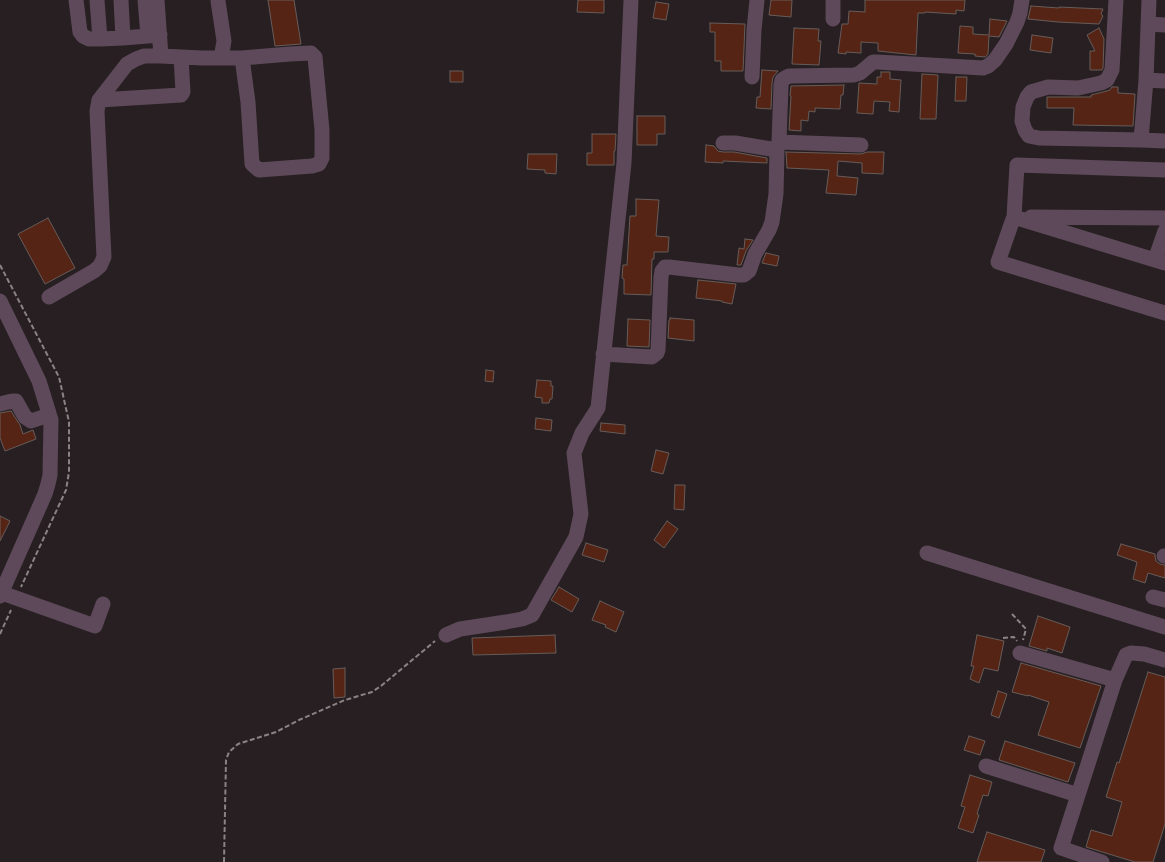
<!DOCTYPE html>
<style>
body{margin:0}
canvas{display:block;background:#271f21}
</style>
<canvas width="1165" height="862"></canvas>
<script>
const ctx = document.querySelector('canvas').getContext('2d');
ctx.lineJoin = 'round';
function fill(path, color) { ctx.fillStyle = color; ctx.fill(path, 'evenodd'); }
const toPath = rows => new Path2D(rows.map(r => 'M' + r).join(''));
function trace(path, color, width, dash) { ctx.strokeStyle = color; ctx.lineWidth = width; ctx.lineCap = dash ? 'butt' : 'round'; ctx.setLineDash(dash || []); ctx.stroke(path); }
const building = toPath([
 [268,0,294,0,301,44,275,46,268,0],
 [578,0,604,0,604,13,577,12,578,0],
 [771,0,792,0,791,17,769,15,771,0],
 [865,0,965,0,964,11,956,10,956,14,925,12,925,13,918,13,916,55,878,51,878,43,861,42,861,53,846,52,846,54,838,53,842,24,848,24,849,11,865,12,865,0],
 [656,2,669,4,666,20,653,18,656,2],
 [1031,6,1059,8,1059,7,1103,9,1101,14,1103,16,1099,24,1058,22,1028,19,1031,6],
 [990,19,1007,21,999,37,989,36,988,54,985,57,975,56,975,54,958,53,960,26,973,27,973,34,989,35,990,19],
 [710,23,745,24,743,71,721,71,721,61,715,61,715,32,710,32,710,23],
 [794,28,819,29,818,41,821,41,819,65,792,64,794,28],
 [1099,28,1104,39,1103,68,1102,70,1090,70,1090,51,1095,51,1087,35,1099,28],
 [1032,35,1053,38,1051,53,1030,50,1032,35],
 [762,70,778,71,773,77,772,83,771,109,756,108,757,97,760,97,762,70],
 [450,71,463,71,463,82,450,82,450,71],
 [881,72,890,72,890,79,901,80,899,112,889,111,890,102,874,101,873,114,857,113,859,83,877,84,877,77,881,77,881,72],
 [922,74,938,75,936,119,920,119,922,74],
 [956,77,967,77,966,101,955,101,956,77],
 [844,85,843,95,841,95,840,109,815,108,815,112,809,111,808,121,801,120,801,131,789,130,791,96,790,96,791,86,844,85],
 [1112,87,1118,87,1118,93,1135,94,1133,126,1073,125,1074,108,1047,108,1047,97,1091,97,1091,95,1103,92,1110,90,1112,87],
 [637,116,665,116,665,134,657,134,657,145,637,145,637,116],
 [592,134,616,134,615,151,614,151,614,165,587,165,587,153,592,153,592,134],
 [706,145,714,146,718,151,723,152,734,152,767,158,767,163,723,161,723,163,705,162,706,145],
 [786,152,861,154,867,152,884,152,883,174,862,173,862,163,838,161,837,176,858,178,856,195,826,193,829,170,787,168,786,152],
 [528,154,557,154,556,174,545,173,545,170,527,169,528,154],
 [636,199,659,200,656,236,669,237,668,252,654,252,654,259,652,259,651,295,624,294,624,279,622,278,623,265,627,265,630,216,636,216,636,199],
 [48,218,75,268,45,284,18,234,48,218],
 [745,239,753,240,746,251,741,265,737,265,739,248,744,249,745,239],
 [766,253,779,256,777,266,762,263,766,253],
 [698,280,736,284,732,304,722,302,722,301,696,298,698,280],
 [670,318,694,320,694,341,668,338,669,320,670,320,670,318],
 [628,319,650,320,649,347,627,346,628,319],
 [486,370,494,371,493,382,485,381,486,370],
 [537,380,551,381,551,386,553,386,552,399,550,399,549,403,542,403,542,398,535,397,537,380],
 [11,411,20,425,23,434,33,430,36,439,5,451,0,438,0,413,11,411],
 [536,418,552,420,551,431,535,429,536,418],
 [601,423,625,425,625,434,600,431,601,423],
 [656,450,669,453,663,474,651,471,656,450],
 [675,485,685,485,684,510,674,509,675,485],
 [0,516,10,521,0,541,0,516],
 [667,521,678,529,664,548,654,540,667,521],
 [586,543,608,550,604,562,582,555,586,543],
 [1121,544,1155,554,1155,556,1156,561,1160,564,1165,565,1165,578,1148,573,1145,583,1133,579,1137,562,1117,555,1121,544],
 [559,587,579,599,572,612,551,600,559,587],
 [600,601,624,612,616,632,605,627,606,625,592,620,600,601],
 [1038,616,1070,627,1062,653,1047,648,1047,651,1029,646,1038,616],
 [555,635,556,653,473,655,472,638,555,635],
 [977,635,1004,641,998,671,984,668,979,683,970,679,974,666,971,666,977,635],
 [1021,663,1101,686,1080,748,1038,735,1049,702,1028,695,1028,696,1012,692,1021,663],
 [345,668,345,697,334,698,333,669,345,668],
 [1148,672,1165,677,1165,824,1153,862,1135,862,1086,847,1091,830,1112,836,1122,802,1106,797,1117,762,1119,763,1148,672],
 [998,691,1007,694,999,718,991,715,998,691],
 [969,736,985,741,980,755,964,750,969,736],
 [1005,741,1075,763,1068,782,999,760,1005,741],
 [970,775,992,782,988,796,983,795,977,814,979,815,973,833,958,828,965,807,961,806,970,775],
 [987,832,1045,850,1041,862,977,862,987,832]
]);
fill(building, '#562414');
trace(building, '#665c5a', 1);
trace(toPath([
 [0,265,59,377,69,422,69,472,66,490,21,587],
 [1012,614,1026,629,1023,640],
 [0,634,11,610],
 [1003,638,1014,637,1017,641],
 [224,862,226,760,229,752,238,744,276,732,299,720,345,700,372,692,381,686,435,641]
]), '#8a8385', 2, [5, 2.5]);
trace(toPath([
 [76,0,80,32,83,36,89,39,100,39],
 [97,0,100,39,123,38],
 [121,0,123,38,160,35],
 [145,0,148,36],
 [157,0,161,56,202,58,221,58,224,41,218,1],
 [1116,0,1112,70,1107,80,1101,83,1078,88,1048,87,1031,92,1027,97,1023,107,1022,121,1025,130,1029,136,1039,138,1141,140,1165,141],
 [833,19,833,0],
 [1148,24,1165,25],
 [221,58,242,58,290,54,311,53,315,57,322,130,322,158,319,164,312,166,259,170,252,164,248,102,242,58],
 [752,77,754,30,757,0],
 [1146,80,1165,81],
 [99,100,181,95,183,92,181,57],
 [1141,140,1146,80,1149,0],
 [779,142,861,145],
 [723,143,735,143,777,150],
 [1014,217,1017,165,1165,170],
 [1014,217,1165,263],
 [1031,217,1165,218],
 [1013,219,998,262,1165,313],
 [1155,260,1165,231],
 [49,297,94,271,100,266,104,257,97,111,99,100,127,64,136,59,144,56,161,56],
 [0,301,39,381,51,420,50,475,48,484,45,494,0,596],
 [603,354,652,357,657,353,658,350,661,277,662,271,665,267,669,267,738,275,744,275,749,271,755,254,769,230,772,222,776,194,777,150,779,142,781,85,782,80,785,78,789,76,854,75,860,73,873,62,877,62,983,68,988,66,995,60,1006,44,1017,22,1020,13,1022,0],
 [0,404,12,401,16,401,25,417,31,421,49,415],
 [927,553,1165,627],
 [1164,556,1165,556],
 [2,593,95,626,103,604],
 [1153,597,1165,600],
 [446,635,460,629,506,622,522,619,532,615,576,537,581,514,574,453,582,433,598,408,624,163,631,0],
 [1020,653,1115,680],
 [986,766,1078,795],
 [1102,862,1061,848,1115,680,1126,655,1131,653,1144,654,1165,660]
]), '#5d4959', 15);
</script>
